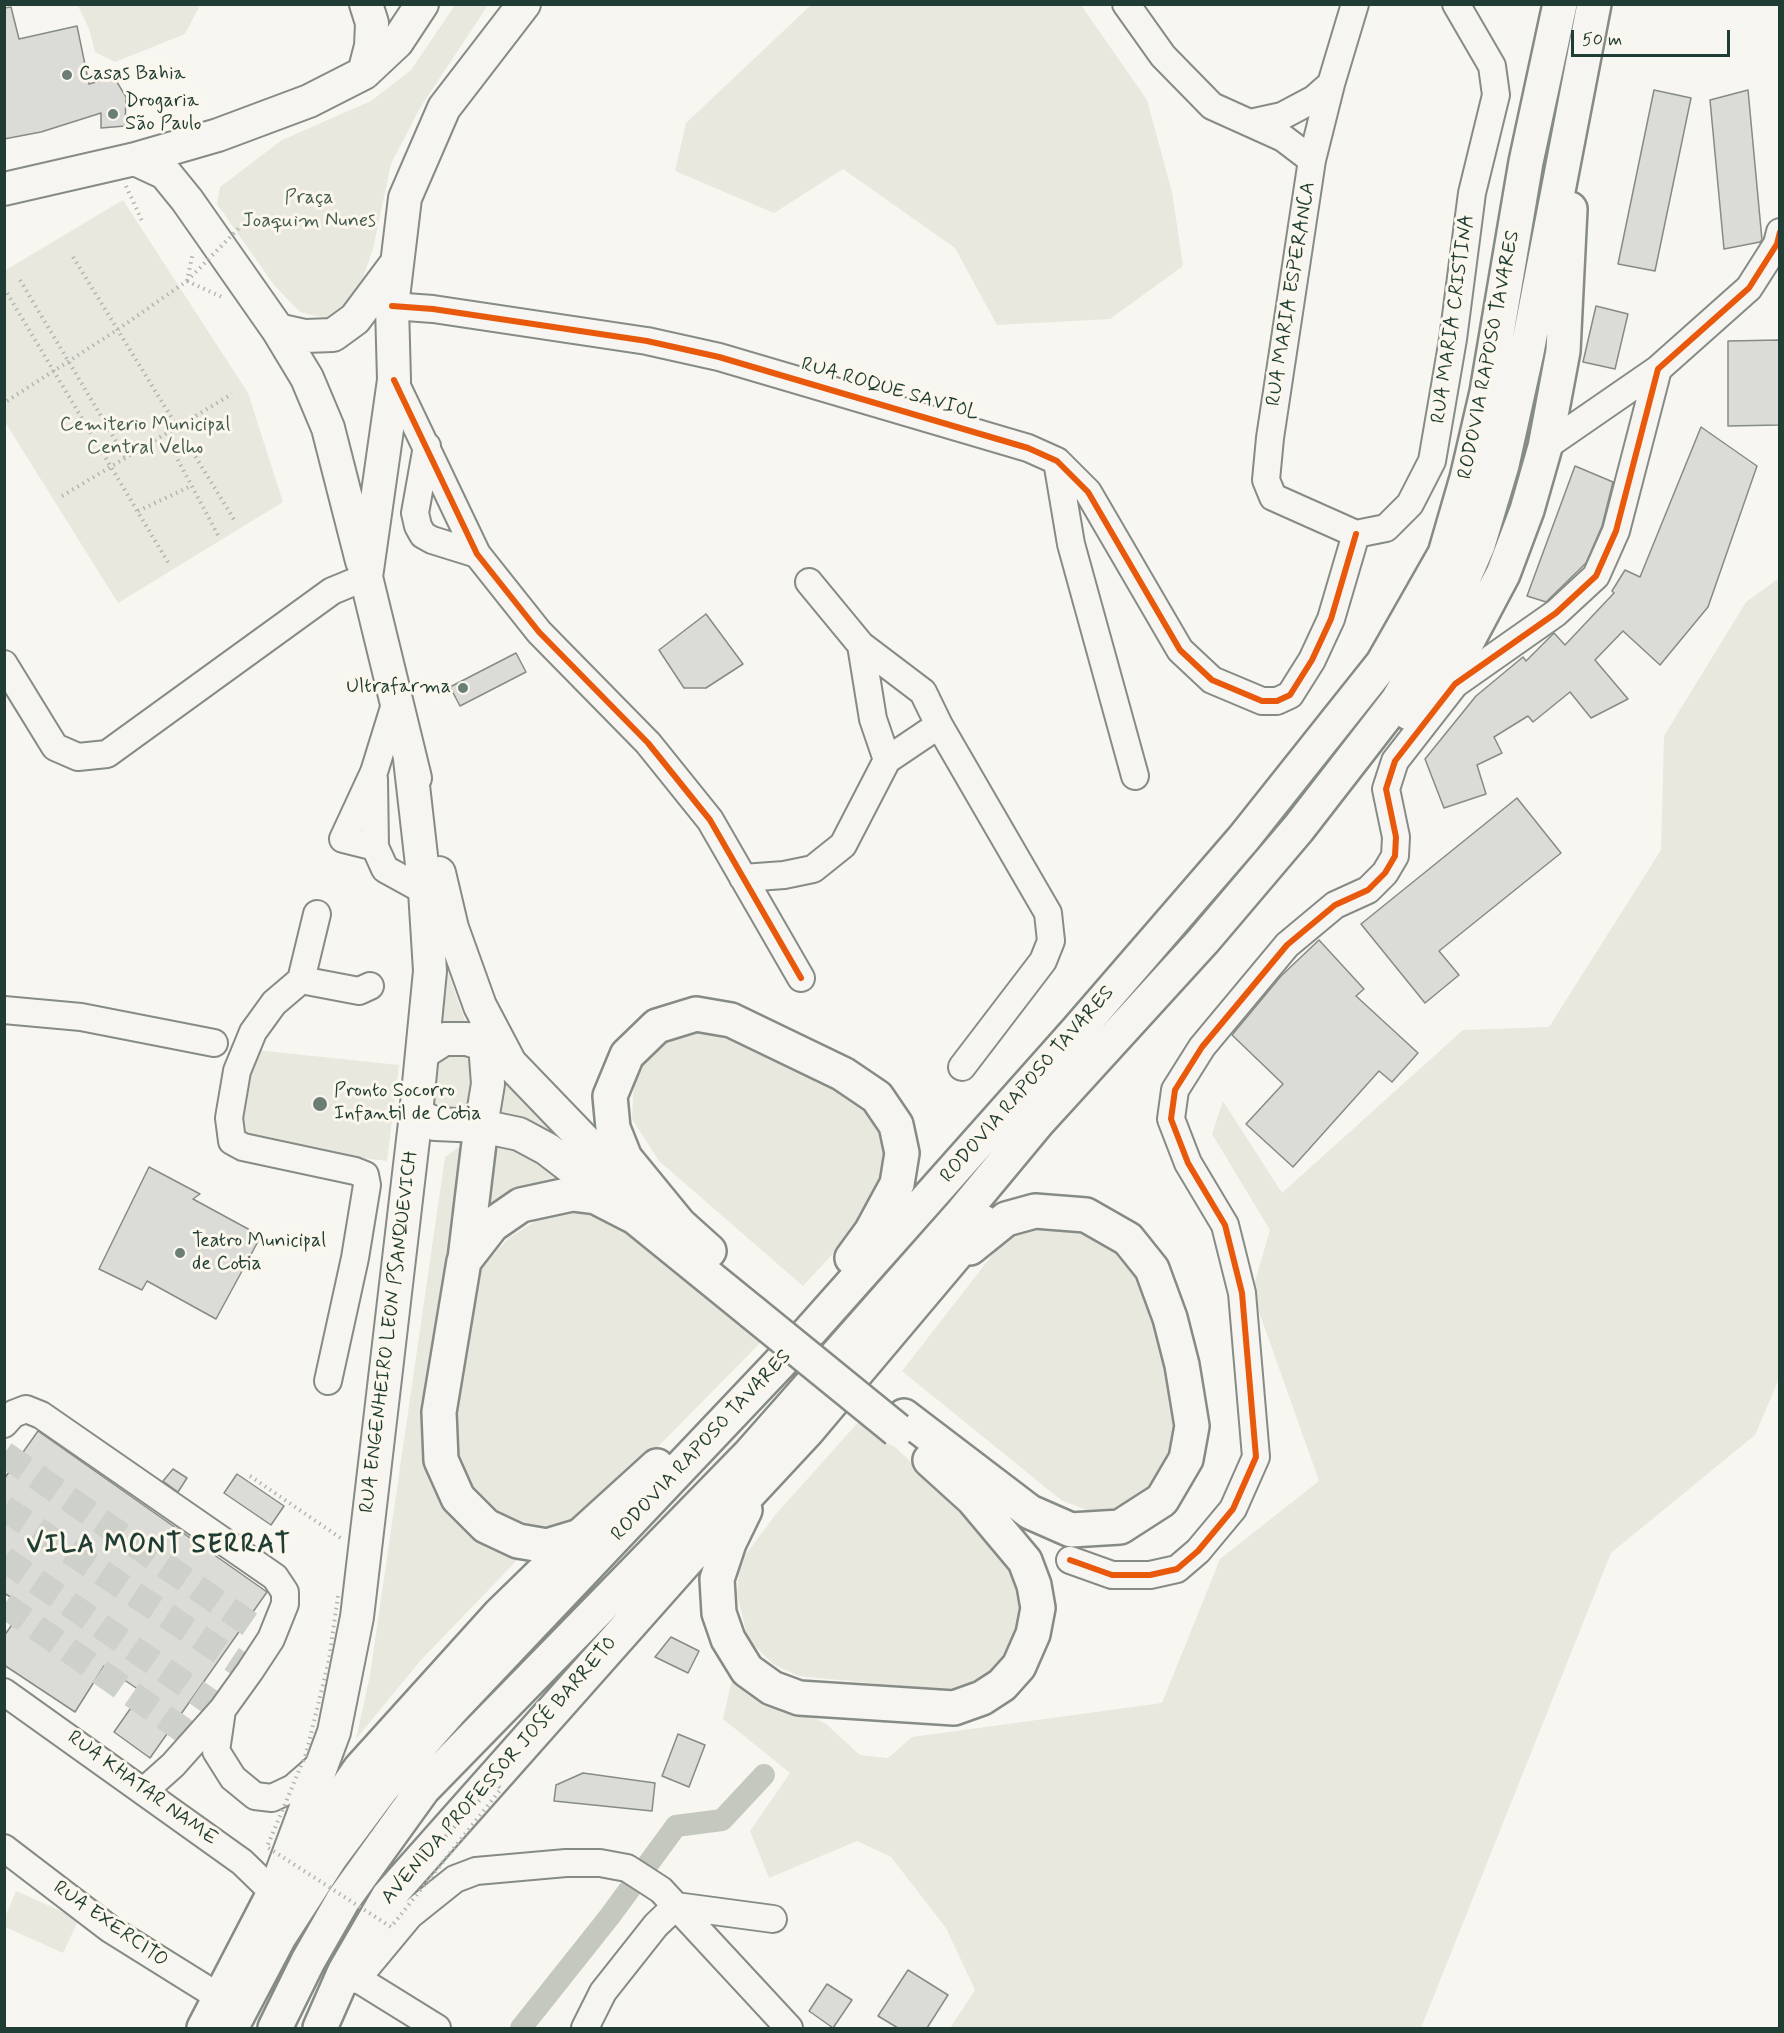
<!DOCTYPE html>
<meta charset="utf-8">
<style>
body{margin:0}
#map{position:relative;width:1784px;height:2033px;overflow:hidden;background:#f8f6f0;font-family:Mynerve,sans-serif}
canvas{display:block}
.frame{position:absolute;inset:0;border:6px solid #1f3d34;pointer-events:none}
.scale{position:absolute;left:1571px;top:30px;width:159px;height:27px;box-sizing:border-box;border:3px solid #1f3d34;border-top:0;padding-left:8px;font-size:18px;line-height:21px;white-space:nowrap;color:#1f3d34;-webkit-text-stroke:4px #fbf7ec;paint-order:stroke}
</style>
<div id="map">
<canvas width="1784" height="2033"></canvas>
<div class="frame"></div>
<div class="scale">50 m</div>
</div>
<script>
const ctx = document.querySelector('canvas').getContext('2d');
ctx.lineJoin = 'round';
function fill(path, color) { ctx.fillStyle = color; ctx.fill(path, 'evenodd'); }
const toPath = rows => new Path2D(rows.map(r => 'M' + r).join(''));
function trace(path, color, width, dash) { ctx.strokeStyle = color; ctx.lineWidth = width; ctx.lineCap = dash ? 'butt' : 'round'; ctx.setLineDash(dash || []); ctx.stroke(path); }
function label(font, color, halo, rows, align = 'center') {
  ctx.font = font + ' Mynerve,sans-serif'; ctx.lineWidth = 6; ctx.setLineDash([]); ctx.textBaseline = 'middle'; ctx.strokeStyle = halo; ctx.fillStyle = color; for (const [text, x, y, turn = 0] of rows) {
    ctx.save(); ctx.translate(x, y); ctx.rotate((+turn || 0) * Math.PI / 180); ctx.textAlign = isNaN(turn) ? turn : align; if (halo) ctx.strokeText(text, 0, 0); ctx.fillText(text, 0, 0); ctx.restore();
  }
}
fill(toPath([
 [73,5,200,5,185,34,115,62,95,52,89,29,78,6],
 [455,5,488,5,420,108,391,164,373,249,354,303,333,320,300,312,274,285,217,204,220,187,282,140,371,101,411,70],
 [811,5,1081,5,1147,100,1172,192,1183,266,1110,319,997,325,955,248,843,169,774,213,675,171,686,123],
 [123,200,248,393,283,502,118,603,5,422,4,271],
 [1779,578,1779,1379,1755,1435,1611,1553,1421,2028,950,2028,975,1990,946,1928,891,1857,857,1841,769,1878,750,1831,790,1773,723,1719,734,1670,778,1698,826,1724,860,1755,888,1758,912,1737,1162,1703,1220,1559,1319,1481,1252,1292,1270,1230,1212,1134,1223,1101,1282,1193,1463,1030,1549,1027,1661,850,1664,736,1746,602],
 [444,961,469,1032,440,1025],
 [700,1029,732,1031,869,1102,891,1154,879,1190,853,1232,803,1286,659,1161,632,1119,634,1077,654,1050,674,1035],
 [255,1050,399,1065,387,1161,239,1143],
 [453,1052,470,1060,475,1069,472,1100,455,1115,429,1109,440,1058],
 [505,1070,576,1144,542,1126,497,1120],
 [508,1139,593,1191,478,1227,490,1141],
 [468,1140,425,1432,522,1555,421,1660,356,1739,370,1675,445,1157],
 [582,1207,600,1210,765,1338,574,1532,540,1534,507,1520,475,1497,458,1453,457,1417,481,1268,509,1238,542,1217],
 [1047,1222,1074,1225,1139,1265,1181,1412,1179,1450,1161,1482,1120,1508,1092,1512,1061,1500,902,1371,1007,1236],
 [863,1417,1022,1566,1032,1593,1020,1651,981,1686,942,1690,798,1676,773,1664,748,1639,737,1594,740,1562,776,1514],
 [16,1891,79,1919,63,1953,5,1927,5,1917]
]), '#e8e8df');
trace(toPath([
 [521,2028,610,1916,676,1826,722,1820,764,1775]
]), '#c4c8bf', 22);
const building = toPath([
 [11,7,19,39,77,26,89,84,114,77,126,97,125,126,101,128,101,113,41,132,4,139,4,8,11,7],
 [1654,90,1691,98,1655,271,1618,264,1654,90],
 [1748,90,1762,240,1760,242,1724,249,1710,100,1748,90],
 [1596,306,1628,314,1615,369,1583,362,1596,306],
 [1779,340,1779,425,1728,426,1728,341,1779,340],
 [1701,427,1757,466,1708,607,1660,665,1623,631,1595,660,1628,699,1591,718,1570,692,1533,722,1528,716,1494,737,1502,753,1477,765,1486,794,1444,808,1425,759,1476,696,1523,657,1526,661,1554,633,1565,645,1614,593,1612,591,1625,570,1640,577,1701,427],
 [1575,466,1613,482,1602,526,1586,563,1546,602,1527,596,1575,466],
 [706,614,743,664,706,688,684,688,659,650,706,614],
 [516,653,526,672,460,706,450,687,516,653],
 [1517,798,1561,853,1439,951,1459,975,1425,1003,1361,924,1517,798],
 [1319,940,1364,989,1356,996,1418,1053,1392,1082,1379,1071,1293,1167,1246,1124,1283,1084,1232,1035,1281,976,1319,940],
 [149,1167,200,1194,193,1199,261,1236,216,1319,147,1281,142,1290,99,1269,149,1167],
 [38,1431,267,1592,150,1758,114,1732,142,1692,104,1666,75,1712,4,1665,4,1636,25,1606,4,1593,4,1479,38,1431],
 [173,1469,187,1478,178,1492,163,1481,173,1469],
 [237,1474,284,1506,271,1525,224,1493,237,1474],
 [671,1637,699,1651,688,1673,655,1657,671,1637],
 [678,1734,705,1745,689,1787,662,1776,678,1734],
 [583,1773,655,1783,652,1811,554,1801,556,1785,583,1773],
 [908,1970,948,1995,927,2028,898,2028,878,2016,908,1970],
 [827,1984,852,2000,833,2028,809,2011,827,1984]
]);
fill(building, '#dbdbd7');
trace(building, '#868b86', 1.5);
trace(toPath([
 [4,1454,271,1639],
 [4,1508,250,1671],
 [4,1559,222,1710],
 [4,1605,196,1739]
]), '#cdd1ca', 26, [26, 13]);
const minor = toPath([
 [1126,4,1163,56,1212,106,1283,138,1312,160],
 [1355,4,1331,84,1312,160,1270,438,1266,480,1273,497,1356,534],
 [1250,123,1282,116,1314,99,1331,84],
 [392,306,433,309,647,341,719,357,1028,448,1057,461,1088,492,1180,650,1212,680,1262,701,1277,701,1290,695,1312,660,1331,619,1356,534],
 [394,380,477,554,539,632,648,743,710,820,801,978],
 [427,446,415,513,418,526,423,535,432,540,477,554],
 [1545,447,1658,369],
 [1057,461,1071,544,1135,776],
 [1356,534,1386,528,1410,504,1432,461,1453,339,1472,193,1496,95,1492,66,1456,4],
 [861,645,873,719,887,760],
 [4,664,55,747,78,757,107,754,332,591,366,577],
 [939,725,1048,913,1051,941,1043,961,962,1067],
 [374,779,375,847,385,869,425,891],
 [375,847,343,839,374,772,396,701],
 [743,878,784,875,813,869,843,845,887,760,939,725,923,692,861,645,809,582],
 [317,914,301,980,359,991,370,986],
 [301,980,274,1003,253,1032,237,1071,229,1118,232,1141,243,1147,355,1171,365,1175,367,1185,355,1258,328,1381],
 [4,1010,81,1017,214,1043],
 [4,1424,13,1414,26,1409,41,1415,275,1577,285,1592,285,1604,271,1639,250,1671,222,1710,173,1765,145,1790],
 [1070,1560,1112,1575,1150,1575,1177,1569,1198,1551,1233,1509,1256,1457,1242,1293,1225,1225,1188,1163,1171,1119,1175,1090,1202,1047,1287,945,1335,905,1368,890,1385,873,1395,856,1396,837,1386,789,1395,761,1455,684,1556,613,1596,576,1616,531,1658,369,1749,288,1777,244,1780,232],
 [4,1692,242,1862,274,1893],
 [222,1710,216,1751,233,1778,255,1796,272,1798,293,1788,324,1761],
 [4,1848,110,1929,219,1997],
 [345,1971,437,2028],
 [356,1980,410,1915,455,1879,476,1871,566,1863,600,1863,627,1868,661,1890,789,2028],
 [585,2028,603,1992,656,1925,676,1906,773,1919]
]);
const major = toPath([
 [364,73,371,46,372,23,366,4],
 [135,159,165,173,187,200,278,330,307,378,328,428,362,561],
 [4,189,135,159,218,135,309,101,364,73,397,42,422,4],
 [278,330,305,336,333,335,355,319,396,264],
 [415,778,366,577,394,380,392,306,405,198,444,108,524,4],
 [439,873,452,928,480,1006,510,1063],
 [422,1053,444,1039,467,1039,486,1045,510,1063,587,1143,640,1190],
 [416,1114,435,1124,481,1126,519,1134,547,1149,620,1205],
 [481,1126,488,1084,484,1031],
 [282,1872,334,1732,357,1617,416,1114,430,971,425,891,410,759]
]);
const highway = toPath([
 [1409,713,1468,640,1503,574,1527,510,1545,447,1563,351,1570,209],
 [709,1251,679,1224,625,1158,613,1128,610,1096,627,1055,657,1026,696,1014,731,1020,843,1074,877,1097,896,1125,902,1153,897,1184,871,1232,852,1258],
 [465,1259,481,1126],
 [904,1416,1030,1512,1071,1530,1120,1527,1162,1500,1186,1459,1192,1426,1182,1365,1170,1318,1152,1269,1128,1239,1086,1215,1035,1211,1006,1219,970,1248],
 [657,1466,580,1536,547,1546,518,1541,486,1526,458,1498,441,1460,439,1412,464,1261,492,1225,521,1205,572,1194,596,1197,635,1217,752,1312],
 [745,1510,729,1543,717,1579,719,1613,728,1639,747,1670,772,1688,799,1698,954,1708,982,1698,1002,1685,1019,1666,1033,1634,1038,1608,1034,1585,1025,1561,973,1499,930,1460],
 [204,2028,274,1893,360,1769,500,1614,579,1537],
 [231,2028,279,1937,330,1858,383,1787,449,1712,811,1330,1077,1031,1243,839,1383,663,1445,554,1467,478,1487,392,1526,162,1560,4],
 [275,2028,308,1961,343,1900,423,1789,750,1454,959,1217,1037,1123,1203,941,1298,829,1398,700,1449,612,1478,545,1502,465,1527,352,1594,4],
 [320,2028,345,1971,388,1897,686,1561,807,1431,983,1222]
]);
trace(minor, '#868b86', 30);
trace(major, '#868b86', 36);
trace(highway, '#868b86', 38);
trace(toPath([
 [126,186,142,221],
 [73,257,235,521],
 [20,280,126,458],
 [187,281,224,298],
 [4,288,169,564],
 [7,401,117,330,187,281,193,252],
 [172,449,218,535],
 [62,496,232,394],
 [138,511,191,486],
 [250,1476,342,1539]
]), '#b2b5b1', 4, [1.5, 4.5]);
trace(minor, '#f6f5f1', 26);
trace(major, '#f6f5f1', 32);
trace(highway, '#f6f5f1', 33);
const highwayBridge = toPath([
 [752,1312,897,1430]
]);
trace(highwayBridge, '#868b86', 38, []);
trace(toPath([
 [187,281,246,221],
 [338,1596,329,1660,306,1754,267,1847,391,1927,501,1789,496,1783,388,1897]
]), '#b2b5b1', 4, [1.5, 4.5]);
trace(highwayBridge, '#f6f5f1', 33);
trace(toPath([
 [392,306,433,309,647,341,719,357,1028,448,1057,461,1088,492,1180,650,1212,680,1262,701,1277,701,1290,695,1312,660,1331,619,1356,534],
 [394,380,477,554,539,632,648,743,710,820,801,978],
 [1070,1560,1112,1575,1150,1575,1177,1569,1198,1551,1233,1509,1256,1457,1242,1293,1225,1225,1188,1163,1171,1119,1175,1090,1202,1047,1287,945,1335,905,1368,890,1385,873,1395,856,1396,837,1386,789,1395,761,1455,684,1556,613,1596,576,1616,531,1658,369,1749,288,1777,244,1780,232]
]), '#e8590c', 6);
for (const [x, y, r, color] of [
 [67,75,6,"#6b7e76"],
 [113,114,6,"#6b7e76"],
 [463,688,6,"#6b7e76"],
 [320,1104,8,"#6b7e76"],
 [180,1253,6,"#6b7e76"]
]) { const dot = new Path2D(); dot.arc(x, y, r, 0, 2 * Math.PI); ctx.fillStyle = color; ctx.fill(dot); trace(dot, '#fbf7ec', 2); }
label('20px', '#1f3d34', '#fbf7ec', [
 ["Casas Bahia",79,75],
 ["Drogaria",125,102],
 ["São Paulo",125,125],
 ["Ultrafarma",451,688,"right"],
 ["Pronto Socorro",334,1092],
 ["Infantil de Cotia",334,1115],
 ["Teatro Municipal",192,1242],
 ["de Cotia",192,1265]
], 'left');
label('20px', '#455d53', '#fbf7ec', [
 ["Praça",309,199],
 ["Joaquim Nunes",309,222],
 ["Cemiterio Municipal",145,426],
 ["Central Velho",145,449]
]);
label('20px', '#1f3d34', '#fbf7ec', [
 ["RUA MARIA ESPERANCA",1292,294,-81],
 ["RUA MARIA CRISTINA",1454,319,-82],
 ["RODOVIA RAPOSO TAVARES",1490,355,-79],
 ["RUA ROQUE SAVIOL",890,390,16],
 ["RODOVIA RAPOSO TAVARES",1028,1085,-49],
 ["RUA ENGENHEIRO LEON PSANQUEVICH",390,1332,-83],
 ["RODOVIA RAPOSO TAVARES",702,1446,-47],
 ["AVENIDA PROFESSOR JOSÉ BARRETO",500,1771,-49],
 ["RUA KHATAR NAME",142,1789,36],
 ["RUA EXERCITO",110,1925,35]
]);
ctx.letterSpacing = '1.5px';
label('bold 26px', '#1f3d34', '#fbf7ec', [
 ["VILA MONT SERRAT",159,1547]
]);
ctx.letterSpacing = '0px';
</script>
